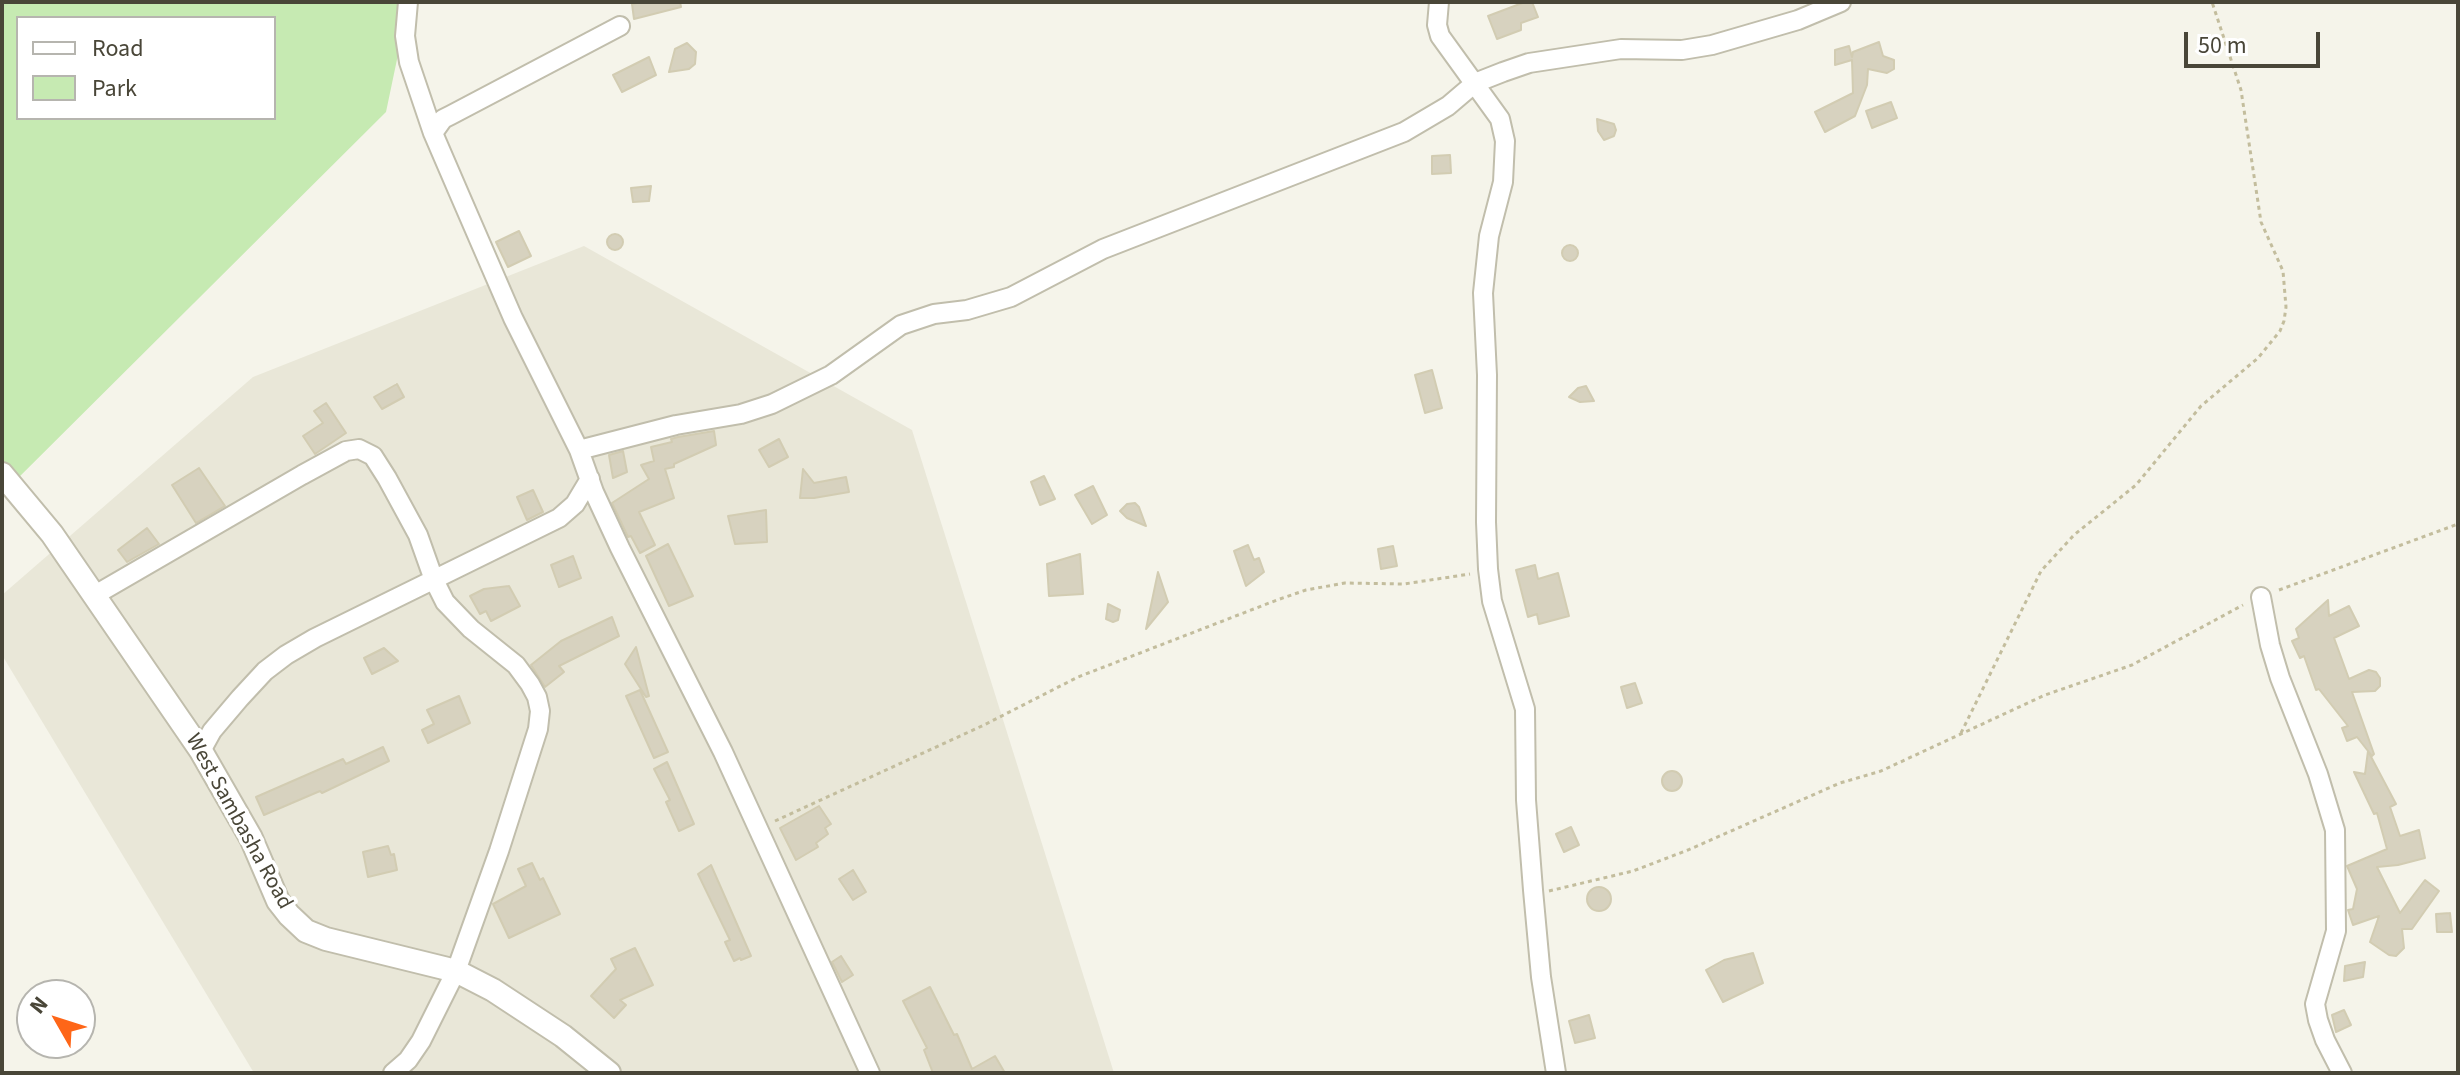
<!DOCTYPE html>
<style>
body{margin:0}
#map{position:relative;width:2460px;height:1075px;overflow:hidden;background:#f5f4ea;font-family:"Source Sans 3",sans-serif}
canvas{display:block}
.frame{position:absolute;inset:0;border:4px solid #494638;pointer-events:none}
.legend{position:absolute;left:16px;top:16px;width:260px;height:104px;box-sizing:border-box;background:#fff;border:2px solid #b6b5af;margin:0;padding:10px 14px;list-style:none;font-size:24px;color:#494638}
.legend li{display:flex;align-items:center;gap:16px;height:40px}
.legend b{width:40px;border:2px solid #b6b5af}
.north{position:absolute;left:16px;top:979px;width:80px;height:80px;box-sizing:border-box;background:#fff;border:2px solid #b6b5af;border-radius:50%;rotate:309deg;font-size:22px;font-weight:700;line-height:32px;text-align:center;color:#494638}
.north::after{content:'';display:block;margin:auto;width:28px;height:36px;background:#fe6618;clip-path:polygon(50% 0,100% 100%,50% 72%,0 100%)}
.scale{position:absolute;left:2184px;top:32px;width:136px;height:36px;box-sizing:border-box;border:4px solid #494638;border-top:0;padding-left:10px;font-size:24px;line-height:28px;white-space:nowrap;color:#494638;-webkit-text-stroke:6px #fff;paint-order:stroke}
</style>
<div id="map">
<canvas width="2460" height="1075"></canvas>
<div class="frame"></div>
<ul class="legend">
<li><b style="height:10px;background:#fff"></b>Road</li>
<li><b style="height:22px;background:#c6eab2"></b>Park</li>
</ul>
<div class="north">N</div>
<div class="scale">50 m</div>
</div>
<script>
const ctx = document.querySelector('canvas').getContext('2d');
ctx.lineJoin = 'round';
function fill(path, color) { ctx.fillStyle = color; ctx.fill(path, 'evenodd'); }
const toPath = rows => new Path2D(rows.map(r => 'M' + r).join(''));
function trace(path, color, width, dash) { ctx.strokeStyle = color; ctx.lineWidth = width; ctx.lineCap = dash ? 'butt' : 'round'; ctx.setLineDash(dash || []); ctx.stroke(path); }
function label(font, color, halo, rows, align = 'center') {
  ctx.font = font + ' "Source Sans 3",sans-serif'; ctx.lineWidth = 7; ctx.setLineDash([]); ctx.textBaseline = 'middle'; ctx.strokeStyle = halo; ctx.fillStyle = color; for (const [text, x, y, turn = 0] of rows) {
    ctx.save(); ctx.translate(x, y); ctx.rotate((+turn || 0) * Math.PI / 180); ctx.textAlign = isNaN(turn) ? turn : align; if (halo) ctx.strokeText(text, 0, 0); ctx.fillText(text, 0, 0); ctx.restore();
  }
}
fill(toPath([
 [584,246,912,430,1114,1073,254,1073,2,655,2,595,253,377]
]), '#e9e7d8');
fill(toPath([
 [2,2,409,2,386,112,2,494],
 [18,18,274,18,274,118,18,118]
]), '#c6eab2');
const building = toPath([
 [643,2,680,2,681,7,634,19,632,4,643,2],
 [1525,2,1532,2,1538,17,1521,23,1521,30,1497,39,1488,16,1525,2],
 [1879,42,1883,56,1894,60,1894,69,1887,73,1868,69,1867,85,1855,116,1825,132,1815,112,1853,93,1852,60,1835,65,1835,50,1849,46,1852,57,1853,52,1879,42],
 [687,43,696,52,695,64,689,69,669,72,675,49,687,43],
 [649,57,656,75,622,92,613,75,649,57],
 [1891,102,1897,118,1872,128,1866,111,1891,102],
 [1597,119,1614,124,1616,130,1614,136,1604,140,1598,131,1597,119],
 [1450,155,1451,173,1432,174,1432,156,1450,155],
 [651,186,649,201,633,202,631,188,651,186],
 [519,231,531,256,508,267,496,242,519,231],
 '607 242a8 8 0 1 1 16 0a8 8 0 1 1-16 0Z',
 '1562 253a8 8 0 1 1 16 0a8 8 0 1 1-16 0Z',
 [1432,370,1442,408,1425,413,1415,375,1432,370],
 [397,384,404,397,382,409,374,397,397,384],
 [1586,386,1594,401,1580,402,1569,397,1578,388,1586,386],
 [326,403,346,433,315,454,303,436,323,423,314,411,326,403],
 [714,431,716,445,674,464,674,467,665,469,674,498,639,512,655,545,640,553,631,536,628,537,612,503,649,479,641,465,654,461,651,447,672,442,671,439,678,437,714,431],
 [779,439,788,457,769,467,759,450,779,439],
 [623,451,627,472,613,478,609,455,623,451],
 [199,468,225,506,196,523,172,485,199,468],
 [803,469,814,483,846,477,849,492,814,498,800,498,803,469],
 [1044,476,1055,499,1040,505,1031,482,1044,476],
 [1093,486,1107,515,1092,524,1075,495,1093,486],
 [533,490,543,512,527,520,517,497,533,490],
 [1135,503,1139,507,1146,526,1127,518,1120,511,1127,504,1135,503],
 [766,510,767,542,735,544,728,516,766,510],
 [147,528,159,544,127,562,118,550,147,528],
 [668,544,693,596,669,606,646,556,668,544],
 [1248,545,1254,560,1259,558,1264,572,1246,586,1234,551,1248,545],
 [1393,546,1397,566,1381,569,1378,549,1393,546],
 [1080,554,1083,594,1049,596,1047,564,1080,554],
 [573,556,581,578,559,587,551,565,573,556],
 [1535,565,1538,579,1558,573,1569,616,1539,624,1537,614,1528,617,1516,570,1535,565],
 [1158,572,1168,602,1146,629,1158,572],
 [509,586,520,606,491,621,486,611,480,614,470,596,484,589,509,586],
 [2328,600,2329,616,2349,606,2359,626,2334,638,2349,679,2369,670,2376,672,2380,678,2380,686,2375,691,2352,692,2374,754,2372,756,2368,751,2396,804,2390,807,2400,836,2419,830,2425,858,2398,865,2377,867,2400,913,2425,880,2439,891,2412,929,2402,929,2404,948,2396,956,2389,955,2370,942,2379,916,2353,925,2348,910,2353,909,2357,889,2347,866,2387,849,2377,813,2374,814,2354,772,2365,774,2368,751,2357,737,2347,741,2342,728,2348,726,2319,689,2316,690,2304,656,2300,658,2292,641,2299,638,2296,629,2328,600],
 [1108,604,1120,610,1118,620,1113,622,1106,619,1108,604],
 [612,617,619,636,559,666,564,672,545,687,531,665,561,641,612,617],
 [636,647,649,696,646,697,625,664,636,647],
 [384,648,398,661,372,674,364,658,384,648],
 [1635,683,1642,703,1627,708,1621,687,1635,683],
 [640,690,668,752,654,758,626,696,640,690],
 [459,696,470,723,428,743,422,730,434,724,427,710,459,696],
 [383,747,389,761,322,793,320,791,264,815,256,797,343,759,346,764,383,747],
 [667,762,694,824,679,831,666,802,670,800,654,769,667,762],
 '1662 781a10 10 0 1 1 20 0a10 10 0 1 1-20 0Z',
 [819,806,831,824,825,828,828,834,816,843,818,847,796,860,780,828,819,806],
 [1571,827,1579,845,1564,852,1556,834,1571,827],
 [388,846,391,855,394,854,397,870,368,877,363,852,388,846],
 [532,863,540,880,543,878,560,914,509,938,493,904,526,886,518,869,532,863],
 [711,865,751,956,741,960,740,958,734,961,725,942,730,940,698,874,711,865],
 [853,870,866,892,853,900,839,879,853,870],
 '1587 899a12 12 0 1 1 24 0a12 12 0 1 1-24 0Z',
 [2450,913,2452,932,2437,932,2436,914,2450,913],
 [635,948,653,985,620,1000,626,1005,614,1018,591,996,616,969,611,959,635,948],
 [1753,953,1763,983,1723,1002,1706,970,1724,960,1753,953],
 [841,956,853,975,842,982,832,962,841,956],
 [2365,962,2363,977,2344,981,2345,966,2365,962],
 [930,987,954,1035,957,1034,972,1069,995,1056,1005,1073,933,1073,924,1050,927,1048,903,1001,930,987],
 [2344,1010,2351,1025,2336,1032,2332,1015,2344,1010],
 [1589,1015,1595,1038,1575,1043,1569,1021,1589,1015]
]);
fill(building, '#d7d2bf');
trace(building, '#d2ccb2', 2);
const minor = toPath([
 [408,2,405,36,409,62,433,133,458,191,513,318,579,450,594,492,620,548,723,752,870,1073],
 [1439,2,1437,25,1440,36,1500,119,1505,141,1503,182,1489,236,1483,293,1487,375,1486,522,1488,569,1492,601,1525,709,1526,800,1533,890,1541,977,1556,1073],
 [433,133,443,119,451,115,620,26],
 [579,450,676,425,741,414,772,404,831,375,901,325,934,314,967,310,1011,297,1103,249,1404,132,1448,106,1475,83,1503,72,1529,63,1621,49,1682,50,1712,45,1798,20,1841,2],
 [95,595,302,475,346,451,359,449,373,456,387,478,418,535,434,580,445,602,471,629,516,665,530,684,537,697,540,711,538,729,499,851,456,971,421,1041,408,1060,393,1073],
 [2261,597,2270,645,2280,678,2318,774,2335,830,2336,931,2315,1004,2318,1020,2325,1040,2342,1073],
 [201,751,212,731,240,698,265,671,286,655,315,638,559,518,575,504,590,479]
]);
const tertiary = toPath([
 [2,474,52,534,201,751,251,838,278,901,289,915,306,931,326,939,456,971,493,990,563,1036,609,1073]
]);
trace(minor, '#c1beac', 22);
trace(tertiary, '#c1beac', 26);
trace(toPath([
 [2279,590,2458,524],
 [1961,733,2041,571,2074,535,2136,485,2201,406,2258,358,2280,331,2284,321,2286,307,2283,271,2261,222,2241,90,2212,2],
 [775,821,984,725,1078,677,1277,600,1306,590,1345,583,1404,584,1470,574],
 [1549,891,1633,871,1688,850,1840,783,1881,771,2045,695,2132,665,2243,605]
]), '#c3bd9d', 3, [4, 4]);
trace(minor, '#fff', 18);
trace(tertiary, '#fff', 22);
label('22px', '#494638', '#fff', [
 ["West Sambasha Road",238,822,61]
]);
</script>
